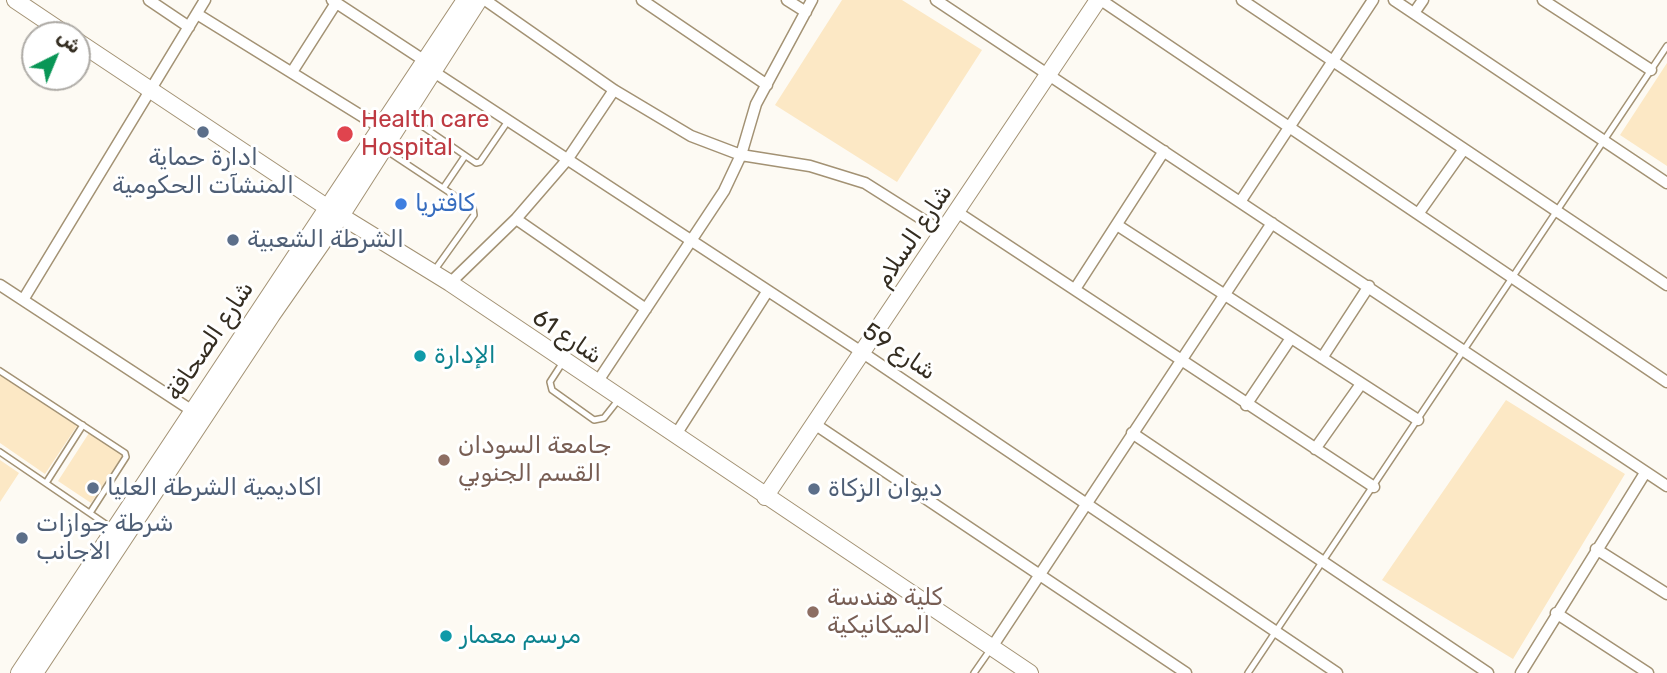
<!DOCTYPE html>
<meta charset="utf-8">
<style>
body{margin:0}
#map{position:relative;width:1667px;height:673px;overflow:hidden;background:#fdfaf3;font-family:Rubik,"Noto Sans Arabic",sans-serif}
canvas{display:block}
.north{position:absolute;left:21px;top:21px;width:70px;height:70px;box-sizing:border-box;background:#fff;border:2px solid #aeaba6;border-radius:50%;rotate:43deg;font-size:19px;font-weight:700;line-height:28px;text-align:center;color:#342d21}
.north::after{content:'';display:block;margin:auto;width:24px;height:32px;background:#099656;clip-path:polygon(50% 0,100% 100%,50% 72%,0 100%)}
</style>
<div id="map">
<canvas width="1667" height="673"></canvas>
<div class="north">ش</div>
</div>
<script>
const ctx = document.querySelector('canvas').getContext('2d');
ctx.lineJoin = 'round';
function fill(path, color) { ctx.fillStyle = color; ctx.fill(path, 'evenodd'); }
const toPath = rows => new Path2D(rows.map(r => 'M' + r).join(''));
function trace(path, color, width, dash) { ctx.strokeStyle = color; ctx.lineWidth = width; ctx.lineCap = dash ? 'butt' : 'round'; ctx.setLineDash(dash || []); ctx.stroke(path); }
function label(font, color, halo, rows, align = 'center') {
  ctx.font = font + ' Rubik,"Noto Sans Arabic",sans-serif'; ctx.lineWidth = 6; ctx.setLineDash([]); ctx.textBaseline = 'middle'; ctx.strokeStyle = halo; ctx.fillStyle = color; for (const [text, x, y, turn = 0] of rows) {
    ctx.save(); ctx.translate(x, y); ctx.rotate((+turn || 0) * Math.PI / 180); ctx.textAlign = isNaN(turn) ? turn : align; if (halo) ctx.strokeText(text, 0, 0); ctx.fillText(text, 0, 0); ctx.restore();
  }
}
fill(toPath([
 [842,0,902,0,982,50,897,182,775,105],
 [1667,63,1667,166,1620,135],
 [0,375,77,426,45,474,0,443],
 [1506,400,1625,474,1513,659,1382,580],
 [89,433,123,455,91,503,58,481],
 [0,460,19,473,0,502]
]), '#fce8c5');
const lane = toPath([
 [409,117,476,163,480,162,508,121],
 [387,151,473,208,474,215,434,271],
 [444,187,465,156],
 [563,362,550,382,552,390,594,420,604,418,619,399],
 [0,371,125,453,126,457,90,513],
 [0,452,113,529],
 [46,483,83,425],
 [974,673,990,650],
 [1248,673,1667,46]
]);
const street = toPath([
 [149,0,189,27],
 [332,0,425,61],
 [485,0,614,90,691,136,741,155,810,166,865,183,944,233],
 [642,0,767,85],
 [787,0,806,12],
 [936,0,1667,486],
 [1101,0,1667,382],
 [1242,0,1667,285],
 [1394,0,1667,183],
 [1543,0,1651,70],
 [1414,13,1423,0],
 [197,14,381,128],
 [292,72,336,3],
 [434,72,863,353,1337,673],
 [1240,202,1373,0],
 [957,212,1374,487],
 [1418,214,1464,149],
 [516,219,646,309],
 [1117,225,1418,420],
 [450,283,516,219,567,160,614,90],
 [0,285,191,410],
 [1075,289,1164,151],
 [23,300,205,0],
 [1322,358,1369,286],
 [596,384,724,191,741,155,756,104,812,0],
 [1246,405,1291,338],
 [816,425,1186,673],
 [1132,433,1488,673],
 [675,436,767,292],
 [1315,449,1361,384],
 [1596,549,1667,594],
 [1556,613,1648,673],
 [992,647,1272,223],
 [1521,673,1645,473]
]);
const secondary = toPath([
 [15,0,67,35],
 [77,41,328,208,450,283,1030,673],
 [765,497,1098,0],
 [19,673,465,0],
 [35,673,272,315,341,216,479,0]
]);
trace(lane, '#a39274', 8);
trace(street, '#a39274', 13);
trace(secondary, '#a39274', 18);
trace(lane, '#fff', 5);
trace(street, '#fff', 10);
trace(secondary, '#fff', 16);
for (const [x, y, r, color] of [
 [203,132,7,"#5c6f8a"],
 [345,134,9,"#e0444e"],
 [401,204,7,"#3f7fe0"],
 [233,240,7,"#5c6f8a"],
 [420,356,7,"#0f9aa8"],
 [444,460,7,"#8d6e63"],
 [93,488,7,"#5c6f8a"],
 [814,489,7,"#5c6f8a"],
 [22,538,7,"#5c6f8a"],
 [813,612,7,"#8d6e63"],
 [446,636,7,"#0f9aa8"]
]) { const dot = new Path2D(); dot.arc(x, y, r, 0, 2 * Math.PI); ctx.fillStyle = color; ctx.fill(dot); trace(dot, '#fff', 2.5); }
label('24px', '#be3a42', '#fff', [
 ["Health care",361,120],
 ["Hospital",361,148]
], 'left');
label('24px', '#4e5e75', '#fff', [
 ["ادارة حماية",203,158,"center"],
 ["المنشآت الحكومية",203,186,"center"],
 ["الشرطة الشعبية",247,240],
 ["اكاديمية الشرطة العليا",107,488],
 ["ديوان الزكاة",828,489],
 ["شرطة جوازات",36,524],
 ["الاجانب",36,552]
], 'left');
label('24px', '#366cbe', '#fff', [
 ["كافتريا",415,204]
], 'left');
label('24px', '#342d21', '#fff', [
 ["شارع السلام",914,236,-56],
 ["شارع 61",567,337,34],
 ["شارع الصحافة",210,341,-56],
 ["شارع 59",899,352,34]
]);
label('24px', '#0d838f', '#fff', [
 ["الإدارة",434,356],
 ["مرسم معمار",460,636]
], 'left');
label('24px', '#785e54', '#fff', [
 ["جامعة السودان",458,446],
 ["القسم الجنوبي",458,474],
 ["كلية هندسة",827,598],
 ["الميكانيكية",827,626]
], 'left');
</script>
